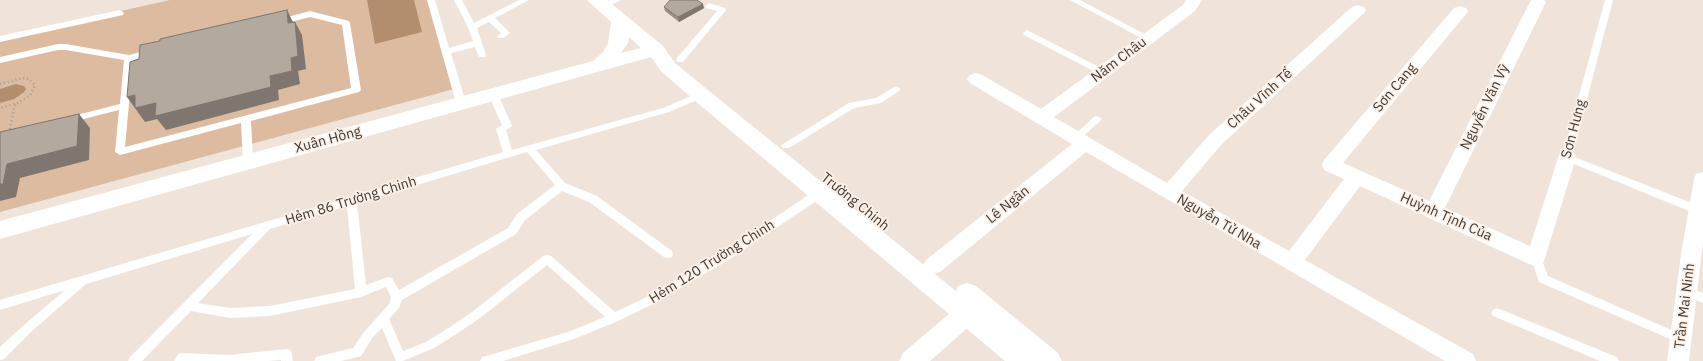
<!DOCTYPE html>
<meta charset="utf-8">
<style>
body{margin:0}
canvas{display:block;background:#f0e4da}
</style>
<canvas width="1703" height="361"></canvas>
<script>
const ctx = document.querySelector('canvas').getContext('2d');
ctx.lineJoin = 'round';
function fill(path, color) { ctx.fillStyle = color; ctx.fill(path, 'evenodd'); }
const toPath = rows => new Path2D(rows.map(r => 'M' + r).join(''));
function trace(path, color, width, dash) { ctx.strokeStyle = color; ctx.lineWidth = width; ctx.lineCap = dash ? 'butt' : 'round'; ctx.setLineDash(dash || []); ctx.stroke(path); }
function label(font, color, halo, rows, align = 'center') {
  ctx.font = font + ' "IBM Plex Sans",sans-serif'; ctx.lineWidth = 3.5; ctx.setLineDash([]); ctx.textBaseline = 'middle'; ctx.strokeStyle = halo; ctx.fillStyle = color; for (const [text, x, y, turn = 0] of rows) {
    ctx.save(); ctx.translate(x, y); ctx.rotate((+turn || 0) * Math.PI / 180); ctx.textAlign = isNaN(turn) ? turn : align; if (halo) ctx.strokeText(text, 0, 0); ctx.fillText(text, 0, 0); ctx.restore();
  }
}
fill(toPath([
 [170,0,429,0,454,89,0,212,0,38]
]), '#dcbba0');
fill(toPath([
 [367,0,414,0,422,32,375,44],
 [16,84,24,86,26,89,24,92,14,99,0,103,0,89]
]), '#b28e6f');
trace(toPath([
 [0,84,23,78,29,79,35,85,31,94,26,98,18,103,0,108],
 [9,133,15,104]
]), '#a69d95', 2.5, [1, 3]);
fill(toPath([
 [427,0,435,0,449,48,473,41,468,27,454,0,462,0,474,23,519,0,529,0,495,18,510,33,504,38,498,38,497,36,501,33,489,22,477,28,486,55,485,57,479,57,475,47,451,53,466,103,464,105,458,105,456,103,427,0],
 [610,0,621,0,606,8,603,9,599,6,610,0],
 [1070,0,1080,0,1152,38,1148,41,1145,40,1070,0],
 [1605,0,1613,0,1572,156,1702,207,1703,210,1702,213,1694,213,1564,160,1562,158,1605,0],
 [709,3,725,8,726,10,683,62,677,62,676,60,677,58,717,11,706,8,705,6,709,3],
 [120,10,124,13,123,15,0,42,0,36,120,10],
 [310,11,349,21,350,23,361,90,359,92,251,121,253,161,248,165,243,161,241,123,120,155,115,152,119,110,68,123,65,122,63,120,65,118,120,104,124,60,66,50,58,50,0,63,0,57,58,44,66,44,129,55,153,49,156,50,157,52,156,54,133,60,125,147,351,88,342,25,310,17,279,25,275,22,276,20,310,11],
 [1027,30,1105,70,1106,72,1105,74,1099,74,1024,35,1023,33,1027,30],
 [896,86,901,89,899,91,881,103,854,108,789,148,783,148,781,146,783,144,849,103,876,98,896,86],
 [493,91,498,94,512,126,506,130,512,150,663,108,698,93,704,93,706,95,704,97,669,112,536,150,565,183,597,196,672,251,673,254,672,257,668,258,664,257,589,202,562,191,525,220,516,234,402,300,399,308,389,319,403,351,426,342,450,327,472,312,543,256,547,255,551,256,615,312,645,298,717,256,816,190,824,190,825,193,824,196,725,262,653,304,618,321,574,339,503,361,480,361,482,357,486,356,568,332,605,317,547,265,480,318,458,333,434,348,403,361,396,361,382,328,372,338,361,356,341,361,314,361,316,357,320,356,353,348,364,332,390,303,391,297,386,287,361,297,270,316,230,318,191,311,142,361,128,361,130,357,252,234,86,284,32,331,4,359,0,360,0,347,24,325,65,290,0,310,0,300,503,152,496,129,502,125,488,94,493,91],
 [527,152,555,185,517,214,508,228,399,290,392,278,388,277,366,285,357,203,527,152],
 [347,206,355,289,270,306,230,308,198,303,270,229,347,206],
 [1097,116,1102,119,1100,121,1078,141,1072,141,1070,139,1072,137,1094,117,1097,116],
 [1536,254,1540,255,1541,258,1548,276,1685,336,1687,339,1685,342,1681,344,1677,342,1539,282,1531,258,1532,255,1536,254],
 [1687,287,1703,293,1703,303,1683,295,1681,292,1683,289,1687,287],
 [1497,308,1617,357,1619,361,1600,361,1493,316,1491,313,1493,310,1497,308],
 [287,349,291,350,293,361,281,361,281,360,268,361,174,361,178,354,182,353,228,355,287,349]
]), '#fff');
fill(toPath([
 [1186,0,1202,0,1195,11,1054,117,1167,183,1209,135,1352,7,1358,5,1364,7,1366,10,1364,13,1221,145,1182,191,1289,251,1344,179,1324,170,1322,165,1324,160,1454,8,1460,6,1466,8,1468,11,1466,14,1343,163,1429,201,1530,2,1532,0,1544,0,1546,2,1445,208,1530,246,1558,158,1560,153,1567,151,1574,153,1576,158,1543,264,1536,266,1529,264,1360,186,1305,260,1473,354,1476,361,1445,361,1086,152,940,272,933,274,926,272,923,266,926,260,1072,144,970,83,967,79,970,75,976,73,982,75,1041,109,1183,5,1186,0],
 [1703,172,1703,242,1689,361,1667,361,1681,254,1694,179,1696,174,1703,172]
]), '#fff');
fill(toPath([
 [979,293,988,296,991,303,988,310,930,361,899,361,903,353,970,296,979,293]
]), '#fff');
fill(toPath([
 [587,0,607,0,663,46,675,63,708,90,956,291,958,286,967,283,976,286,1058,353,1062,361,1005,361,694,100,661,71,651,57,0,239,0,221,593,61,603,52,608,43,611,22,587,0],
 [629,37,641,48,621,53,628,43,629,37]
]), '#fff');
fill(toPath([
 [664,7,704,8,679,22,665,11]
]), '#9b9189');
fill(toPath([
 [703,4,704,8,679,22,678,17],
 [287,10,294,24,288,23],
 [295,22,302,35,306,69,298,71,300,84,278,90,279,100,166,130,157,119,145,122,127,97,135,95,270,76,291,58],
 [79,114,90,128,89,160,20,178,16,197,0,201,0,184,7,164]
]), '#7e766f');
const building = toPath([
 [670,0,697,0,703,4,678,17,664,7,670,0],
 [287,10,288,23,295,22,298,56,291,58,292,71,270,76,271,87,155,116,156,103,135,108,135,95,127,97,130,62,139,59,140,45,160,41,160,39,287,10],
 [79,114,77,146,7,164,3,184,0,184,0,132,79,114]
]);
fill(building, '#b4a99f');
trace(building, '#7e766f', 1);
label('14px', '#3e3935', '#fdf1e7', [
 ["Năm Châu",1119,60,-37],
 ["Sơn Cang",1395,88,-50],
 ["Châu Vĩnh Tế",1260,99,-42],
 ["Nguyễn Văn Vỹ",1485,107,-64],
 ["Sơn Hưng",1574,129,-75],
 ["Xuân Hồng",328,140,-15],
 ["Hẻm 86 Trường Chinh",351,201,-17],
 ["Trường Chinh",855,202,39],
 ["Lê Ngân",1008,205,-39],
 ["Huỳnh Tịnh Của",1446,217,24],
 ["Nguyễn Tử Nha",1219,222,30],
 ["Hẻm 120 Trường Chinh",712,262,-32],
 ["Trần Mai Ninh",1685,306,-83]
]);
</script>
